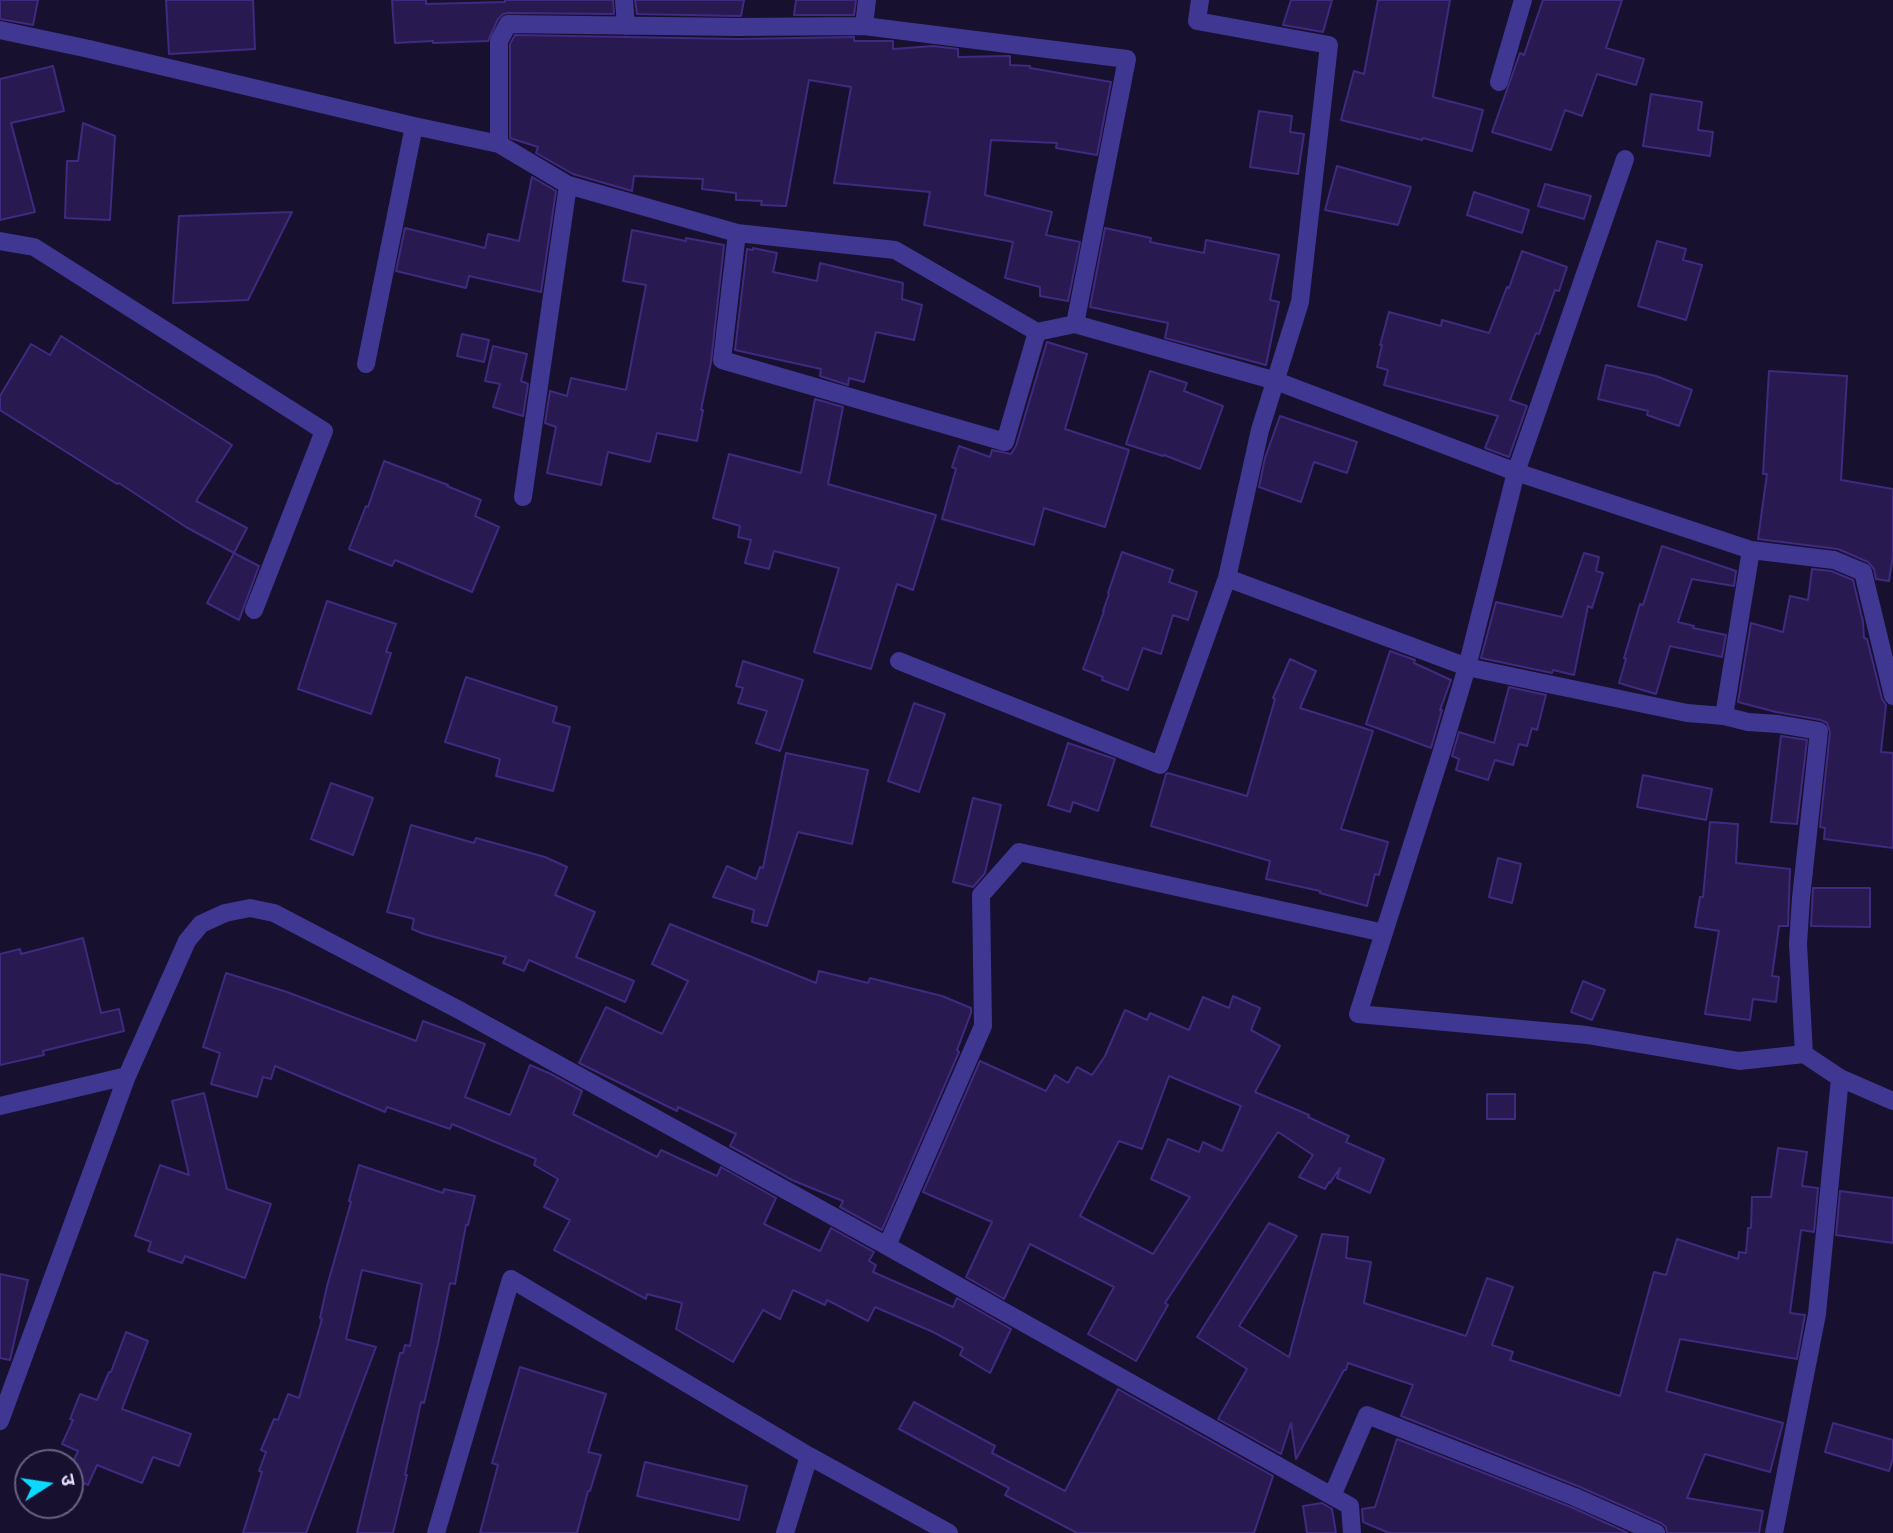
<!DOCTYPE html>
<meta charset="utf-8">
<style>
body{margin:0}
#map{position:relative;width:1893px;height:1533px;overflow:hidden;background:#17102f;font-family:Arial,"Noto Sans Devanagari",sans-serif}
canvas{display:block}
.north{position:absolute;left:14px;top:1449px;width:70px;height:70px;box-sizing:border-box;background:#17102f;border:2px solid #696282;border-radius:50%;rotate:78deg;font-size:19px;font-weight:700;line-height:28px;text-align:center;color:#e3deff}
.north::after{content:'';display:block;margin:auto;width:24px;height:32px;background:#0adaff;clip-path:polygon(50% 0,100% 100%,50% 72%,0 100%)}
</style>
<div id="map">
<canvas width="1893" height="1533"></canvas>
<div class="north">उ</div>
</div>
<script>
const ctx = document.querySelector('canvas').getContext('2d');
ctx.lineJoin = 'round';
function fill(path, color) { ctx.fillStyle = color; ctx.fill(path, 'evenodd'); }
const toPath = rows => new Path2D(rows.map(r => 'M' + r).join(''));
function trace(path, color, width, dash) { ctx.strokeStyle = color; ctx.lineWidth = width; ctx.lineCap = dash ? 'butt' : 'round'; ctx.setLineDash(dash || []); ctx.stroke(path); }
const building = toPath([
 [0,0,38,0,33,25,0,19,0,0],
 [166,0,253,0,255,49,169,54,166,0],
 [392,0,426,0,426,4,505,2,505,0,613,0,614,14,508,13,503,14,498,19,488,41,433,43,433,41,395,43,392,0],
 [635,0,744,0,741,16,738,16,637,14,635,0],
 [796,0,856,0,854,15,794,15,796,0],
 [1291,0,1332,0,1323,32,1283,25,1291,0],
 [1378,0,1450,0,1433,97,1483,110,1472,151,1423,138,1422,140,1341,120,1354,71,1364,74,1378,0],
 [1543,0,1622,0,1606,48,1644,59,1636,85,1597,74,1582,116,1565,110,1551,150,1492,132,1520,53,1524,55,1543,0],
 [515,35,738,39,854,37,854,41,893,41,893,49,933,46,958,49,958,57,1010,56,1010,65,1030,66,1030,68,1111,82,1097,155,1056,148,1057,143,991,140,985,195,1052,212,1046,235,1080,242,1068,301,1040,296,1040,287,1005,278,1013,242,924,225,930,192,834,183,851,87,809,80,786,206,761,205,762,201,736,200,736,193,702,189,703,179,634,176,632,191,573,174,536,153,538,147,510,138,510,44,515,35],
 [53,66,64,111,11,123,35,212,0,220,0,79,53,66],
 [1651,94,1702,102,1698,130,1713,132,1710,156,1643,146,1651,94],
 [1259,111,1292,116,1290,132,1304,134,1298,174,1250,167,1259,111],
 [83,123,115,136,110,220,65,218,67,161,78,161,83,123],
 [1337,166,1411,187,1398,225,1325,210,1337,166],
 [532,177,556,191,541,292,469,276,466,288,396,271,405,228,485,248,488,234,519,241,532,177],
 [1545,184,1591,196,1584,219,1538,206,1545,184],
 [1474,192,1529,210,1522,233,1467,215,1474,192],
 [292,212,248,300,173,303,179,216,292,212],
 [1105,228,1151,238,1150,242,1204,253,1206,240,1279,255,1270,300,1279,302,1266,365,1165,338,1168,323,1090,307,1105,228],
 [632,230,686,241,686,238,724,245,711,362,701,410,703,410,697,441,657,433,650,462,608,452,601,485,547,473,556,427,545,423,550,391,567,396,571,378,626,390,646,285,623,281,632,230],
 [1657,241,1686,249,1683,260,1702,265,1686,320,1638,306,1657,241],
 [753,248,777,253,773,272,817,281,820,263,903,283,902,299,922,305,914,340,876,332,864,382,849,378,848,385,820,376,821,369,735,350,747,249,753,250,753,248],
 [1522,251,1567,267,1559,291,1555,290,1539,334,1536,333,1510,400,1527,406,1509,457,1485,448,1498,416,1384,385,1388,370,1377,367,1382,345,1380,345,1389,312,1441,326,1442,320,1489,333,1507,287,1509,288,1522,251],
 [462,334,489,340,484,362,457,356,462,334],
 [61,336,232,445,196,501,247,528,234,553,186,527,119,483,117,484,0,410,0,396,31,344,50,355,61,336],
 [1047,342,1087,354,1065,429,1129,450,1105,527,1044,508,1034,545,942,519,956,469,952,467,959,446,990,457,992,450,1011,454,1016,446,1047,342],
 [493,346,527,354,521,381,528,384,523,416,493,407,500,384,485,381,493,346],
 [1606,365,1656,376,1692,390,1679,426,1647,415,1648,411,1598,399,1606,365],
 [1150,371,1187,383,1184,391,1223,406,1200,469,1164,455,1163,456,1126,444,1150,371],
 [1769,371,1847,376,1841,480,1893,489,1893,556,1889,581,1876,579,1874,569,1868,562,1838,549,1758,539,1767,474,1763,474,1769,371],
 [815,399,843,407,828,484,936,515,913,590,897,584,871,669,814,652,839,568,774,551,769,569,745,563,751,540,738,537,740,526,713,518,729,454,801,473,815,399],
 [1280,416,1357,442,1347,473,1314,462,1301,502,1259,487,1265,458,1280,416],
 [384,461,448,485,447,486,481,500,475,516,499,527,472,592,395,560,392,566,349,549,366,506,368,507,384,461],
 [1662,546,1736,571,1734,586,1692,579,1678,622,1694,626,1693,628,1726,635,1722,657,1670,646,1656,694,1619,683,1626,659,1624,658,1640,604,1643,605,1662,546],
 [1122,552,1173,570,1169,582,1197,592,1188,620,1173,615,1161,654,1143,648,1128,690,1102,680,1103,677,1083,669,1104,611,1103,611,1109,594,1108,593,1122,552],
 [234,553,259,566,239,620,207,603,234,553],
 [1584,553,1599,557,1596,571,1603,573,1592,608,1588,606,1574,675,1553,670,1552,673,1481,658,1496,602,1562,617,1584,553],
 [1812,569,1831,571,1853,580,1863,622,1864,638,1867,639,1882,699,1886,705,1881,752,1893,753,1893,848,1824,839,1825,828,1820,827,1830,732,1827,723,1821,720,1776,712,1738,702,1751,623,1783,632,1790,596,1808,600,1812,569],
 [327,601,396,624,386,652,391,653,371,714,298,689,327,601],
 [1390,651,1415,660,1414,663,1451,680,1440,710,1442,710,1431,748,1366,724,1390,651],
 [1290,659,1316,671,1300,708,1373,731,1341,829,1388,842,1379,875,1375,874,1367,906,1320,893,1320,891,1266,879,1270,861,1151,826,1166,774,1168,773,1247,796,1275,699,1273,698,1290,659],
 [743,661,803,680,780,751,756,743,767,711,738,703,743,688,736,686,743,661],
 [466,677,557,707,553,722,570,727,553,791,496,776,500,759,445,742,466,677],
 [1509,687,1546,695,1537,730,1532,728,1527,746,1519,744,1513,765,1495,760,1488,780,1456,770,1459,759,1452,756,1459,732,1494,743,1509,687],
 [914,703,945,714,919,792,888,781,914,703],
 [1781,736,1807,740,1797,824,1771,822,1781,736],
 [1068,743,1115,759,1098,811,1073,802,1070,812,1048,805,1068,743],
 [786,753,868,770,852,844,798,832,767,926,752,922,754,910,713,897,727,866,756,879,760,867,763,868,786,753],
 [1643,775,1712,789,1706,820,1637,807,1643,775],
 [331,783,373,798,353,855,311,839,331,783],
 [973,798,1001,805,985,873,973,887,953,882,973,798],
 [1710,822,1738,824,1736,863,1790,869,1788,926,1779,926,1772,976,1779,977,1776,1002,1753,999,1750,1020,1705,1014,1719,931,1695,927,1700,897,1703,897,1710,822],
 [411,825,474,843,476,838,545,857,567,867,555,895,595,912,576,957,634,981,625,1002,529,960,524,971,503,963,506,957,424,934,412,929,414,919,387,912,411,825],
 [1498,858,1521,864,1512,903,1489,897,1498,858],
 [1813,888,1870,888,1870,927,1811,926,1813,888],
 [670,924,816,983,819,971,868,983,870,978,942,996,971,1008,971,1013,957,1050,959,1052,882,1230,840,1207,843,1201,792,1180,730,1146,736,1134,678,1107,677,1111,579,1063,606,1007,662,1034,688,981,652,964,670,924],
 [83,938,101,1013,119,1009,124,1031,43,1051,44,1055,0,1065,0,954,20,949,21,954,83,938],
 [226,973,287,992,416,1041,423,1021,485,1044,465,1097,510,1115,530,1065,551,1074,582,1091,573,1114,657,1157,661,1150,717,1176,721,1167,776,1198,764,1224,820,1251,831,1228,874,1252,869,1261,876,1265,873,1272,953,1307,957,1298,1011,1329,990,1373,960,1355,963,1348,933,1332,875,1307,868,1321,827,1300,825,1305,793,1290,780,1319,763,1310,733,1362,676,1329,682,1303,647,1294,646,1299,554,1250,570,1220,544,1207,558,1179,534,1165,536,1159,452,1124,450,1129,387,1107,385,1112,275,1066,271,1079,263,1077,257,1097,211,1084,220,1053,203,1047,226,973],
 [1583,981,1605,990,1592,1020,1571,1012,1583,981],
 [1233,996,1260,1008,1251,1030,1280,1046,1255,1092,1309,1115,1308,1117,1349,1136,1346,1142,1384,1159,1370,1193,1337,1178,1340,1168,1330,1183,1329,1182,1325,1189,1299,1177,1313,1155,1278,1132,1165,1303,1168,1305,1136,1361,1088,1334,1114,1287,1030,1244,1004,1299,966,1277,992,1222,923,1192,980,1061,1046,1091,1055,1075,1068,1083,1077,1067,1092,1075,1105,1056,1125,1010,1147,1020,1150,1013,1189,1030,1203,997,1229,1008,1233,996],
 [1169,1076,1241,1106,1222,1151,1203,1142,1199,1152,1168,1139,1151,1179,1190,1197,1153,1254,1080,1216,1119,1141,1142,1149,1169,1076],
 [204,1093,227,1189,271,1204,245,1278,185,1256,182,1263,148,1251,151,1242,135,1236,160,1165,189,1175,172,1101,204,1093],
 [1487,1094,1515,1094,1515,1119,1487,1119,1487,1094],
 [1778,1148,1807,1152,1802,1186,1818,1188,1814,1232,1801,1230,1790,1313,1805,1315,1797,1359,1680,1339,1666,1391,1783,1423,1770,1472,1705,1454,1687,1498,1763,1511,1759,1533,1667,1533,1666,1527,1661,1523,1580,1487,1401,1416,1413,1385,1348,1363,1346,1370,1344,1370,1296,1459,1291,1423,1281,1454,1218,1419,1247,1369,1197,1337,1269,1223,1297,1236,1239,1326,1289,1357,1322,1234,1348,1237,1346,1258,1371,1262,1364,1303,1466,1336,1487,1278,1513,1287,1492,1345,1513,1352,1510,1360,1620,1396,1654,1272,1666,1275,1677,1239,1738,1259,1739,1252,1746,1253,1748,1228,1751,1228,1752,1197,1771,1197,1778,1148],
 [359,1165,443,1193,444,1189,475,1196,468,1225,466,1225,455,1284,450,1283,438,1344,424,1403,421,1402,405,1475,407,1475,393,1533,357,1533,400,1353,403,1353,405,1345,410,1346,422,1284,362,1270,346,1339,376,1347,306,1533,243,1533,262,1472,259,1471,266,1452,261,1450,274,1419,278,1420,288,1394,299,1398,322,1319,320,1318,327,1286,351,1202,349,1201,359,1165],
 [1840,1191,1893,1198,1893,1243,1836,1235,1840,1191],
 [0,1274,28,1280,10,1360,0,1358,0,1274],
 [126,1332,148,1341,122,1409,191,1434,179,1466,153,1457,142,1483,97,1465,88,1485,70,1476,70,1469,78,1451,62,1444,73,1420,70,1419,80,1394,97,1400,109,1372,111,1372,126,1332],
 [520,1367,606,1394,588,1452,601,1455,590,1491,588,1491,577,1533,480,1533,498,1465,492,1463,520,1367],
 [1118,1389,1273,1476,1254,1533,1077,1533,1005,1495,1009,1488,899,1429,914,1402,995,1446,992,1453,1065,1491,1118,1389],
 [1833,1423,1893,1440,1893,1458,1889,1471,1825,1452,1833,1423],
 [1397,1439,1571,1507,1628,1533,1389,1533,1363,1522,1362,1509,1375,1507,1397,1439],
 [645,1462,747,1486,739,1520,637,1496,645,1462],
 [1322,1503,1332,1509,1336,1533,1307,1533,1303,1506,1322,1503]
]);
fill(building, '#281a51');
trace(building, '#3f2a7f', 2);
trace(toPath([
 [624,0,626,26],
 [864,26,867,0],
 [0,30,89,49,414,126,499,144,568,185,737,233,895,250,1037,332,1075,324,1276,381,1516,472,1751,550,1724,716,1687,713,1467,667,1441,754,1358,1014,1587,1035,1739,1061,1804,1054],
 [1499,82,1523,0],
 [499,144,499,41,508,24,738,27,864,26,1127,59,1075,324],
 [737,233,722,360,1005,442,1037,332],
 [0,241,34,247,324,431,254,610],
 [366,364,414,126],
 [523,497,568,185],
 [1751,550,1834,560,1863,572,1893,696],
 [1227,578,1467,667,1516,472,1625,159],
 [899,661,1160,765,1227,578,1260,430,1300,302,1329,45,1197,21,1200,0],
 [1724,716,1748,722,1778,724,1819,731,1801,898,1798,944,1804,1054,1840,1078,1893,1101],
 [0,1106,127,1076],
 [887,1246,983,1026,981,895,1019,852,1384,933],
 [0,1421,127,1076,187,941,201,924,225,913,250,908,274,913,461,1011,887,1246,1332,1496,1350,1506,1352,1533],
 [1332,1496,1367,1415,1575,1497,1656,1533],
 [436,1533,511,1279,809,1456,949,1533],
 [785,1533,809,1456],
 [1774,1533,1817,1314,1840,1078]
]), '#3f3791', 18);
</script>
